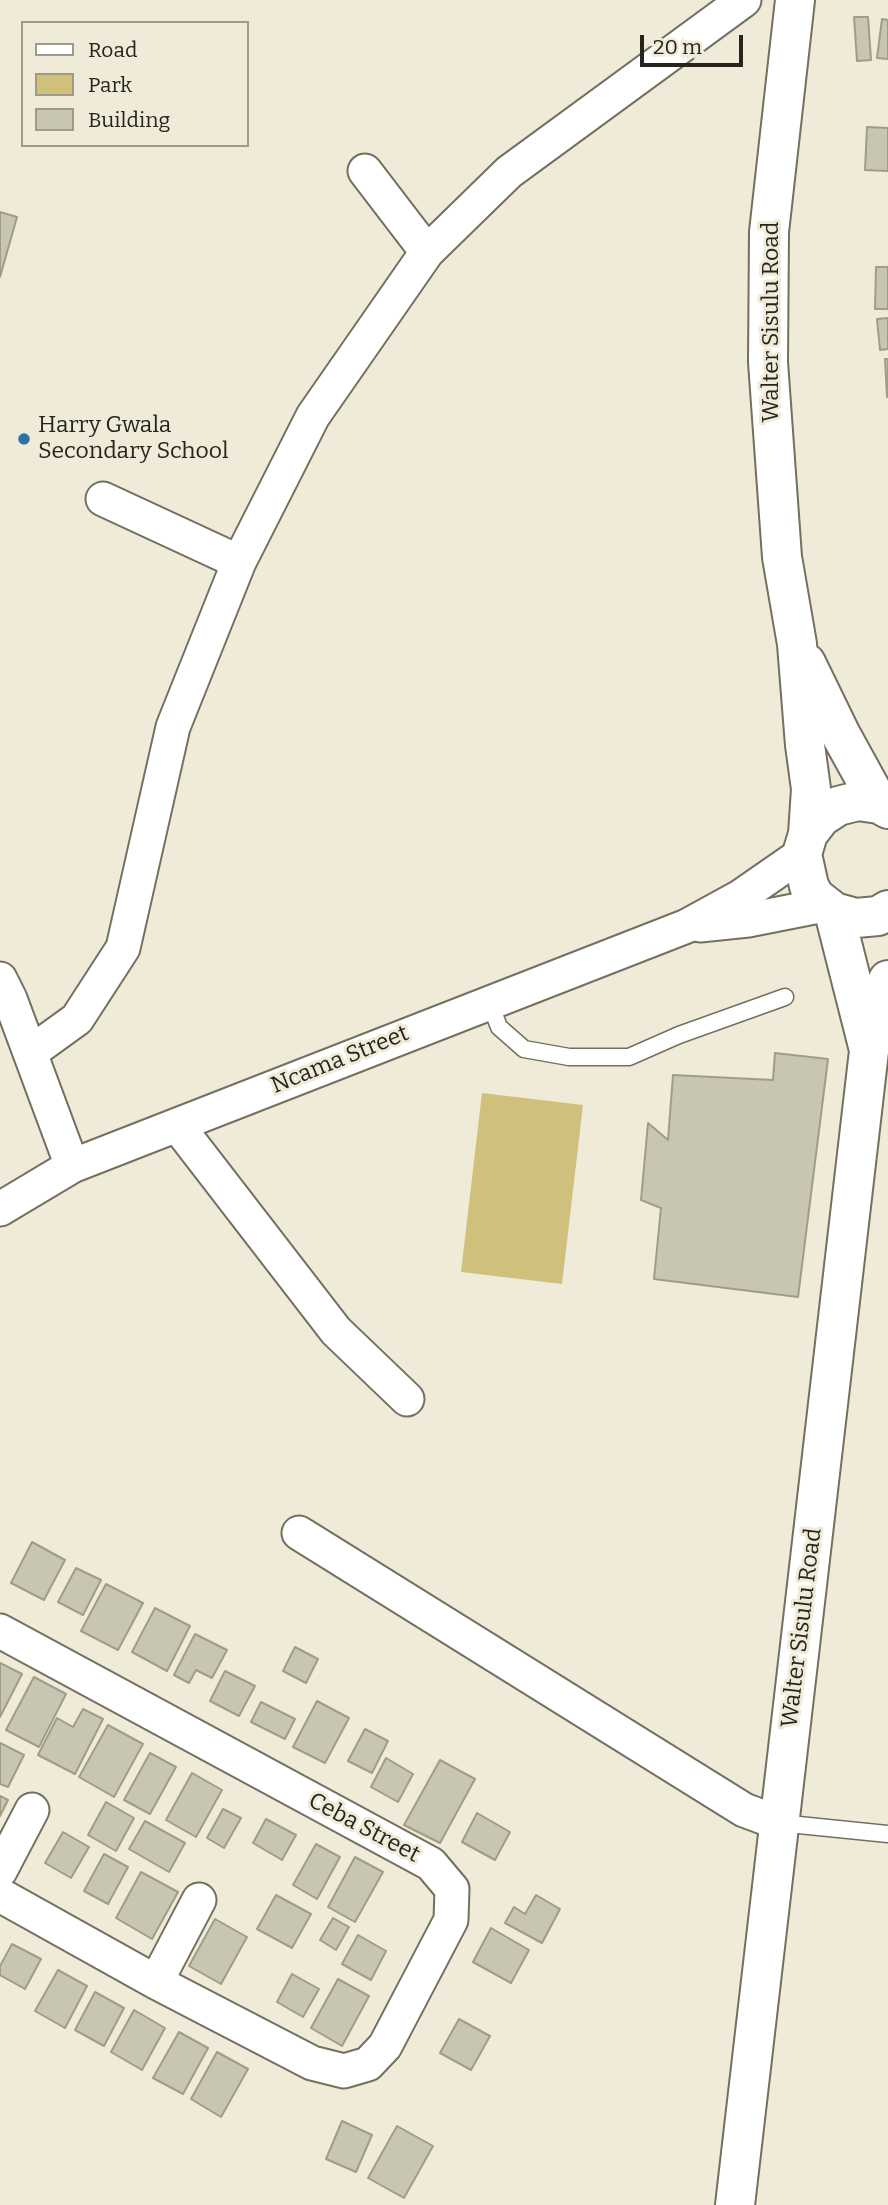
<!DOCTYPE html>
<style>
body{margin:0}
#map{position:relative;width:888px;height:2205px;overflow:hidden;background:#efebd8;font-family:Bitter,serif}
canvas{display:block}
.legend{position:absolute;left:21px;top:21px;width:228px;height:126px;box-sizing:border-box;background:#efebd8;border:2px solid #9e9b8d;margin:0;padding:9px 12px;list-style:none;font-size:21px;color:#25241d}
.legend li{display:flex;align-items:center;gap:14px;height:35px}
.legend b{width:35px;border:2px solid #9e9b8d}
.scale{position:absolute;left:640px;top:35px;width:103px;height:32px;box-sizing:border-box;border:4px solid #25241d;border-top:0;padding-left:9px;font-size:21px;line-height:24px;white-space:nowrap;color:#25241d;-webkit-text-stroke:5px #efebd8;paint-order:stroke}
</style>
<div id="map">
<canvas width="888" height="2205"></canvas>
<ul class="legend">
<li><b style="height:9px;background:#fff"></b>Road</li>
<li><b style="height:19px;background:#cfc17b"></b>Park</li>
<li><b style="height:19px;background:#c9c5b3"></b>Building</li>
</ul>
<div class="scale">20 m</div>
</div>
<script>
const ctx = document.querySelector('canvas').getContext('2d');
ctx.lineJoin = 'round';
function fill(path, color) { ctx.fillStyle = color; ctx.fill(path, 'evenodd'); }
const toPath = rows => new Path2D(rows.map(r => 'M' + r).join(''));
function trace(path, color, width, dash) { ctx.strokeStyle = color; ctx.lineWidth = width; ctx.lineCap = dash ? 'butt' : 'round'; ctx.setLineDash(dash || []); ctx.stroke(path); }
function label(font, color, halo, rows, align = 'center') {
  ctx.font = font + ' Bitter,serif'; ctx.lineWidth = 6; ctx.setLineDash([]); ctx.textBaseline = 'middle'; ctx.strokeStyle = halo; ctx.fillStyle = color; for (const [text, x, y, turn = 0] of rows) {
    ctx.save(); ctx.translate(x, y); ctx.rotate((+turn || 0) * Math.PI / 180); ctx.textAlign = isNaN(turn) ? turn : align; if (halo) ctx.strokeText(text, 0, 0); ctx.fillText(text, 0, 0); ctx.restore();
  }
}
fill(toPath([
 [482,1093,583,1105,562,1284,461,1272]
]), '#cfc17b');
const building = toPath([
 [854,17,868,17,871,60,857,61,854,17],
 [882,19,888,20,888,59,877,58,882,19],
 [867,127,888,128,888,171,865,170,867,127],
 [0,212,17,217,0,277,0,212],
 [876,267,888,267,888,309,875,309,876,267],
 [888,318,888,349,880,350,877,319,888,318],
 [885,359,888,359,888,397,887,397,885,359],
 [775,1053,828,1059,798,1297,654,1279,661,1208,641,1200,648,1123,668,1140,673,1075,773,1080,775,1053],
 [32,1542,65,1560,44,1600,11,1583,32,1542],
 [76,1568,101,1580,83,1615,58,1602,76,1568],
 [106,1584,143,1603,118,1650,81,1631,106,1584],
 [155,1608,190,1626,167,1671,132,1652,155,1608],
 [195,1634,227,1650,212,1678,196,1670,189,1683,174,1675,195,1634],
 [295,1647,318,1659,306,1683,283,1671,295,1647],
 [0,1663,22,1674,0,1717,0,1663],
 [225,1671,255,1686,239,1716,210,1701,225,1671],
 [34,1677,66,1694,39,1747,6,1730,34,1677],
 [317,1701,349,1718,325,1763,293,1747,317,1701],
 [261,1702,295,1719,285,1739,251,1722,261,1702],
 [83,1709,103,1719,75,1774,38,1755,57,1718,73,1727,83,1709],
 [108,1725,143,1744,114,1797,79,1777,108,1725],
 [365,1729,388,1741,372,1773,348,1761,365,1729],
 [0,1743,24,1755,8,1787,0,1784,0,1743],
 [150,1753,176,1767,150,1814,124,1800,150,1753],
 [386,1758,413,1774,398,1802,371,1787,386,1758],
 [440,1760,475,1779,440,1843,404,1825,440,1760],
 [192,1773,222,1790,196,1837,166,1820,192,1773],
 [0,1796,8,1800,0,1816,0,1796],
 [106,1802,134,1818,116,1851,88,1835,106,1802],
 [223,1809,241,1818,224,1848,207,1838,223,1809],
 [477,1813,510,1832,495,1860,462,1842,477,1813],
 [266,1819,296,1835,282,1860,253,1843,266,1819],
 [145,1821,185,1843,169,1872,129,1849,145,1821],
 [63,1832,89,1847,71,1878,45,1863,63,1832],
 [316,1844,340,1857,317,1899,293,1885,316,1844],
 [104,1854,128,1867,108,1904,84,1891,104,1854],
 [355,1857,383,1872,355,1922,328,1907,355,1857],
 [141,1872,178,1892,152,1939,116,1918,141,1872],
 [276,1895,311,1914,292,1948,257,1929,276,1895],
 [536,1895,560,1909,542,1943,505,1923,514,1907,525,1914,536,1895],
 [333,1918,349,1927,336,1950,320,1940,333,1918],
 [215,1919,247,1937,221,1984,189,1966,215,1919],
 [491,1928,529,1950,511,1983,473,1962,491,1928],
 [358,1935,386,1951,371,1980,342,1964,358,1935],
 [12,1944,41,1959,25,1989,0,1975,0,1966,12,1944],
 [58,1970,87,1986,65,2028,35,2011,58,1970],
 [292,1974,319,1989,303,2017,277,2002,292,1974],
 [338,1979,369,1996,342,2046,311,2028,338,1979],
 [95,1992,124,2008,104,2046,75,2030,95,1992],
 [134,2010,165,2028,142,2070,111,2052,134,2010],
 [459,2019,490,2036,471,2070,440,2053,459,2019],
 [179,2032,208,2048,183,2094,153,2078,179,2032],
 [217,2052,248,2069,221,2117,191,2099,217,2052],
 [342,2121,372,2135,356,2172,326,2159,342,2121],
 [397,2126,433,2146,404,2198,368,2178,397,2126]
]);
fill(building, '#c9c5b3');
trace(building, '#9f9c8a', 2);
const service = toPath([
 [489,1001,499,1027,524,1049,569,1057,629,1057,679,1035,785,997],
 [779,1823,888,1834]
]);
const minor = toPath([
 [365,171,427,252],
 [103,499,239,562],
 [700,925,748,920,824,905],
 [0,979,10,999,72,1166],
 [30,1053,77,1019,123,948,173,727,239,562,313,416,427,252,509,172,744,0],
 [177,1125,336,1331,407,1399],
 [0,1209,72,1166,687,926,740,897,802,854],
 [299,1533,744,1810,779,1823],
 [0,1631,431,1864,452,1889,451,1920,385,2046,368,2064,344,2071,312,2063,156,1982,0,1895],
 [0,1871,32,1810],
 [156,1982,199,1900]
]);
const tertiary = toPath([
 [795,0,769,232,768,362,782,557,797,644,805,745,811,789,808,834],
 [806,663,841,735,879,804],
 [888,809,879,804,858,801,838,806,821,817,808,834,802,854,809,886,815,897,834,912,856,918,878,916,888,910],
 [834,912,868,1046],
 [735,2205,869,1051,888,980]
]);
trace(service, '#74705f', 19);
trace(minor, '#74705f', 37);
trace(tertiary, '#74705f', 42);
trace(service, '#fff', 16);
trace(minor, '#fff', 33);
trace(tertiary, '#fff', 38);
for (const [x, y, r, color] of [
 [24,439,7,"#3170a7"]
]) { const dot = new Path2D(); dot.arc(x, y, r, 0, 2 * Math.PI); ctx.fillStyle = color; ctx.fill(dot); trace(dot, '#efebd8', 2.5); }
label('23px', '#25241d', '#efebd8', [
 ["Walter Sisulu Road",772,322,-90],
 ["Ncama Street",340,1060,-22],
 ["Walter Sisulu Road",802,1628,-83],
 ["Ceba Street",364,1828,28]
]);
label('23px', '#25241d', '#efebd8', [
 ["Harry Gwala",38,426],
 ["Secondary School",38,452]
], 'left');
</script>
